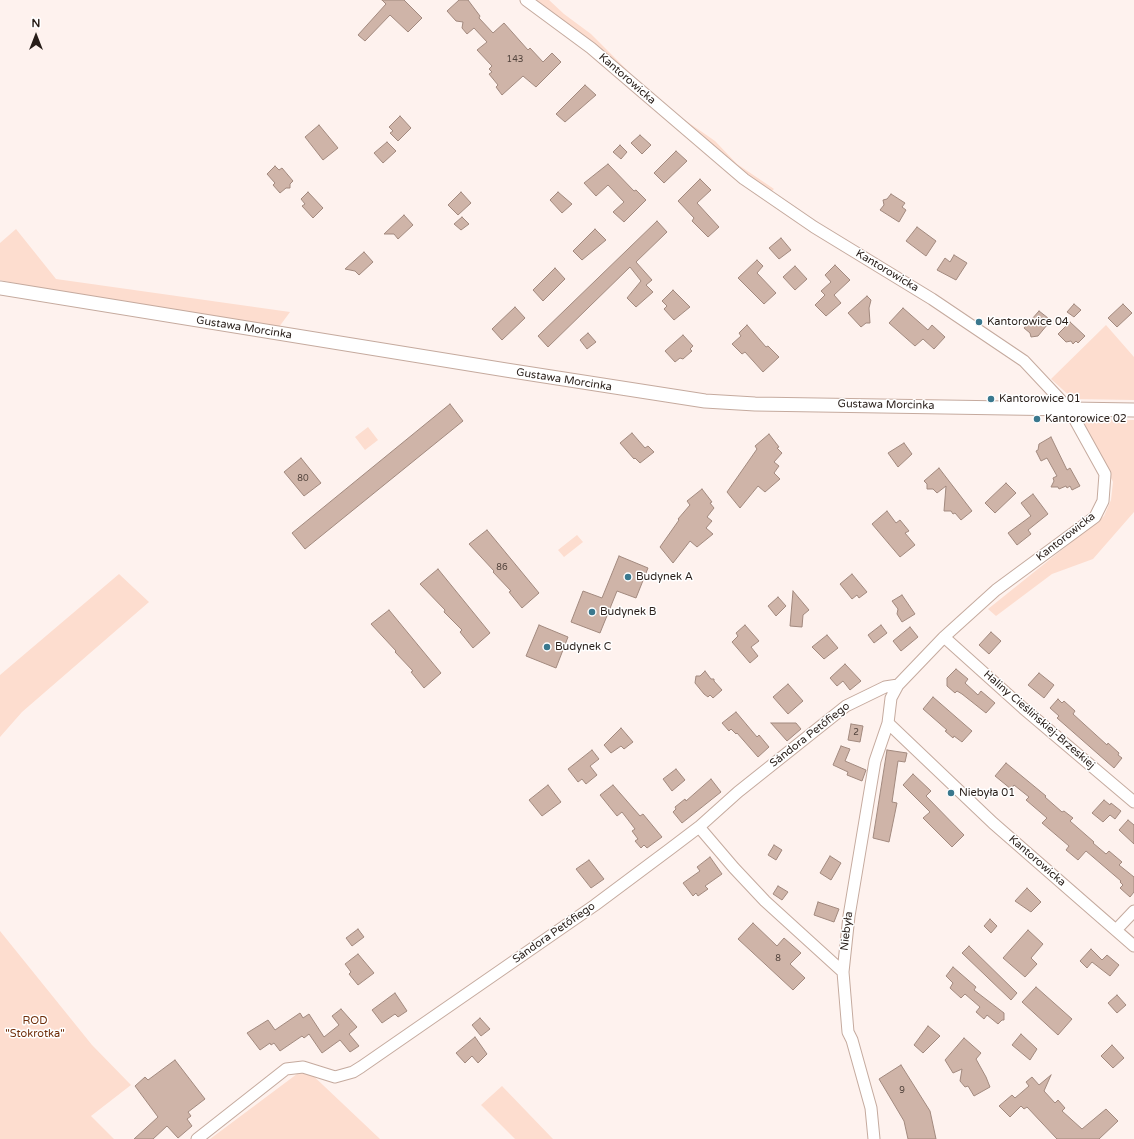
<!DOCTYPE html>
<meta charset="utf-8">
<style>
body{margin:0}
#map{position:relative;width:1134px;height:1139px;overflow:hidden;background:#fef2ee;font-family:"Varela Round",sans-serif}
canvas{display:block}
.north{position:absolute;left:16px;top:16px;width:40px;height:40px;-webkit-text-stroke:3px #fff;paint-order:stroke;rotate:0deg;font-size:11px;font-weight:700;line-height:16px;text-align:center;color:#281e19}
.north::after{content:'';display:block;margin:auto;width:14px;height:18px;background:#281e19;clip-path:polygon(50% 0,100% 100%,50% 72%,0 100%)}
</style>
<div id="map">
<canvas width="1134" height="1139"></canvas>
<div class="north">N</div>
</div>
<script>
const ctx = document.querySelector('canvas').getContext('2d');
ctx.lineJoin = 'round';
function fill(path, color) { ctx.fillStyle = color; ctx.fill(path, 'evenodd'); }
const toPath = rows => new Path2D(rows.map(r => 'M' + r).join(''));
function trace(path, color, width, dash) { ctx.strokeStyle = color; ctx.lineWidth = width; ctx.lineCap = dash ? 'butt' : 'round'; ctx.setLineDash(dash || []); ctx.stroke(path); }
function label(font, color, halo, rows, align = 'center') {
  ctx.font = font + ' "Varela Round",sans-serif'; ctx.lineWidth = 3; ctx.setLineDash([]); ctx.textBaseline = 'middle'; ctx.strokeStyle = halo; ctx.fillStyle = color; for (const [text, x, y, turn = 0] of rows) {
    ctx.save(); ctx.translate(x, y); ctx.rotate((+turn || 0) * Math.PI / 180); ctx.textAlign = isNaN(turn) ? turn : align; if (halo) ctx.strokeText(text, 0, 0); ctx.fillText(text, 0, 0); ctx.restore();
  }
}
fill(toPath([
 [535,0,549,0,564,14,591,34,633,76],
 [679,116,715,141,737,164,774,189,771,192,750,177],
 [16,229,56,279,290,312,279,327,32,287,0,280,0,243],
 [1106,325,1134,357,1134,400,1073,399,1051,379],
 [1086,419,1134,420,1134,512,1093,559,1052,574,996,616,988,609,1104,516,1111,500,1113,482,1085,425],
 [368,427,378,440,365,450,355,437],
 [577,535,583,542,564,557,558,550],
 [119,574,149,602,22,712,0,737,0,675],
 [0,931,92,1045,131,1085,91,1116,114,1139,0,1139],
 [305,1068,380,1139,210,1139],
 [502,1086,553,1139,515,1139,481,1105]
]), '#fdddcf');
const building = toPath([
 [382,0,404,0,422,18,408,32,390,15,365,41,358,35,386,4,382,0],
 [459,0,468,0,480,16,479,18,493,33,504,23,528,50,530,48,543,62,552,53,561,62,536,87,523,76,502,95,496,87,498,85,489,74,492,72,489,69,492,66,477,50,487,42,474,28,467,34,462,28,463,22,456,21,447,11,459,0],
 [585,85,596,95,565,122,556,114,585,85],
 [400,116,411,128,398,141,390,133,393,131,389,127,400,116],
 [319,125,338,148,323,160,305,137,319,125],
 [640,135,651,145,642,154,631,143,640,135],
 [387,142,396,151,383,163,374,153,387,142],
 [620,145,627,152,621,159,613,152,620,145],
 [676,151,687,161,664,183,654,173,676,151],
 [608,164,634,191,636,190,646,200,624,222,613,212,624,202,608,185,596,196,584,183,608,164],
 [275,166,279,170,282,168,293,181,290,184,290,188,286,188,280,193,273,185,275,183,267,174,275,166],
 [700,179,711,190,697,203,719,227,708,237,692,221,694,218,678,201,700,179],
 [308,192,323,208,313,218,302,206,305,204,301,199,308,192],
 [461,192,471,203,458,215,448,205,461,192],
 [558,192,572,204,562,213,550,200,558,192],
 [891,194,905,203,902,207,906,210,899,222,880,210,884,205,883,200,887,199,891,194],
 [404,215,413,225,398,239,394,234,384,234,404,215],
 [462,217,469,224,461,230,454,224,462,217],
 [657,221,667,232,636,262,652,280,646,285,653,292,636,307,627,298,641,281,630,267,548,347,538,336,657,221],
 [917,227,936,241,926,256,906,241,917,227],
 [595,229,606,240,582,260,573,251,595,229],
 [781,238,791,250,779,259,769,248,781,238],
 [364,252,373,262,359,275,355,271,345,269,364,252],
 [954,255,967,263,956,280,937,270,945,258,950,262,954,255],
 [757,260,763,266,757,273,776,293,764,304,738,278,757,260],
 [835,265,850,280,834,295,841,303,826,316,815,305,825,295,821,291,831,282,825,275,835,265],
 [795,266,807,279,795,290,783,277,795,266],
 [555,268,565,279,543,301,533,290,555,268],
 [673,290,690,307,674,320,664,309,667,306,662,301,673,290],
 [867,296,871,300,869,308,870,323,866,323,861,327,848,313,867,296],
 [1074,304,1081,310,1074,317,1067,312,1074,304],
 [1123,304,1132,313,1117,327,1108,318,1123,304],
 [515,307,525,318,502,340,492,329,515,307],
 [903,308,928,330,932,325,945,337,934,349,923,339,915,346,889,323,903,308],
 [1039,311,1048,318,1044,323,1047,325,1038,336,1031,337,1030,333,1024,328,1039,311],
 [1070,322,1085,336,1078,343,1076,341,1073,344,1071,341,1066,342,1058,334,1070,322],
 [747,325,766,347,768,346,779,357,763,372,745,352,742,354,732,344,741,336,739,333,747,325],
 [588,333,596,342,587,349,580,340,588,333],
 [683,335,693,346,690,349,692,351,683,359,680,358,675,362,665,351,683,335],
 [450,404,463,421,305,549,292,533,450,404],
 [632,433,645,448,648,446,654,452,640,463,635,458,634,459,620,443,632,433],
 [769,434,779,447,777,448,782,453,774,462,779,466,774,473,780,479,765,492,758,486,740,508,727,492,757,449,755,446,769,434],
 [1051,437,1067,470,1070,468,1080,486,1072,490,1070,486,1067,488,1066,486,1059,489,1058,487,1051,487,1054,481,1053,478,1057,476,1047,458,1041,461,1036,451,1038,450,1039,444,1051,437],
 [904,443,912,454,898,467,888,453,904,443],
 [301,458,321,483,304,496,284,472,301,458],
 [939,468,972,511,961,520,955,513,953,514,951,511,944,511,946,486,937,493,933,489,927,489,927,484,924,481,939,468],
 [1006,483,1016,493,995,513,985,503,1006,483],
 [702,489,712,502,710,503,714,508,707,517,712,521,706,528,713,534,697,547,690,541,673,563,660,547,679,520,678,519,690,505,687,501,702,489],
 [1033,494,1048,514,1028,530,1031,534,1017,545,1008,533,1031,516,1021,503,1033,494],
 [887,511,896,523,900,520,909,531,905,533,915,545,900,557,872,524,887,511],
 [487,530,539,593,522,608,509,592,511,591,493,572,494,571,469,544,487,530],
 [619,556,648,568,636,598,617,591,600,633,571,622,583,591,602,598,619,556],
 [438,569,490,633,473,648,460,632,462,630,444,612,445,610,420,584,438,569],
 [852,574,867,592,859,598,857,595,852,599,840,584,852,574],
 [793,591,809,610,803,615,802,627,790,626,793,591],
 [902,595,915,614,902,622,897,614,898,609,892,601,902,595],
 [778,597,786,606,776,616,768,606,778,597],
 [389,610,441,673,424,688,411,672,413,671,395,652,396,651,371,624,389,610],
 [539,625,568,637,556,668,526,656,539,625],
 [745,625,759,641,751,647,758,656,750,663,732,642,738,636,736,633,745,625],
 [881,625,887,633,874,643,868,635,881,625],
 [910,627,918,637,901,651,893,641,910,627],
 [991,632,1001,641,989,654,979,645,991,632],
 [827,635,838,648,824,659,812,647,827,635],
 [845,664,861,681,850,690,843,681,837,686,830,678,845,664],
 [956,669,968,679,965,683,978,695,981,691,995,703,986,713,962,694,957,691,955,693,947,686,947,678,956,669],
 [705,671,711,679,714,679,714,681,722,690,713,698,710,695,708,697,704,694,695,683,696,676,700,676,705,671],
 [1039,673,1054,685,1044,698,1028,685,1039,673],
 [788,684,803,701,788,714,773,697,788,684],
 [933,697,972,731,962,742,954,736,953,738,945,731,947,730,923,709,933,697],
 [1058,699,1062,703,1064,701,1075,711,1073,714,1107,745,1108,743,1119,753,1118,755,1122,758,1114,768,1057,718,1059,716,1050,708,1058,699],
 [736,712,757,737,759,735,769,747,758,757,737,733,736,734,731,729,729,731,722,723,736,712],
 [771,723,796,723,801,729,787,741,771,723],
 [851,724,863,726,860,742,848,740,851,724],
 [621,728,633,742,624,749,621,746,611,753,604,745,621,728],
 [841,746,850,749,845,761,866,770,862,781,847,775,848,772,833,765,841,746],
 [592,750,599,759,590,766,597,775,586,784,582,779,578,782,568,769,592,750],
 [887,750,907,753,905,762,898,761,892,802,897,803,889,842,873,838,887,750],
 [1006,763,1046,796,1045,797,1062,812,1064,811,1073,818,1070,821,1094,842,1093,843,1106,854,1109,851,1122,862,1119,865,1134,877,1134,892,1130,897,1120,888,1123,885,1120,882,1121,881,1086,851,1078,860,1066,850,1069,846,1042,823,1047,818,1026,800,1029,797,1014,785,1011,789,995,776,1006,763],
 [676,769,685,780,672,791,663,779,676,769],
 [913,774,931,791,926,796,964,835,952,847,923,818,930,812,903,785,913,774],
 [711,779,721,792,682,823,673,812,676,809,675,807,685,799,686,801,711,779],
 [548,785,561,802,542,816,529,800,548,785],
 [613,785,640,816,643,814,662,837,647,848,644,845,641,848,635,841,638,839,632,831,635,829,622,812,617,816,600,795,613,785],
 [1104,800,1110,805,1111,803,1121,811,1115,819,1110,815,1103,822,1092,813,1104,800],
 [1128,820,1134,825,1134,844,1119,830,1128,820],
 [774,845,782,850,776,860,768,855,774,845],
 [830,856,841,863,831,880,820,873,830,856],
 [710,857,722,874,705,886,708,889,698,896,696,893,693,896,683,883,700,871,697,867,710,857],
 [589,860,604,879,591,888,576,869,589,860],
 [778,886,788,892,782,900,773,894,778,886],
 [1027,888,1041,902,1031,912,1015,901,1027,888],
 [818,902,839,909,834,922,814,915,818,902],
 [990,919,997,926,991,933,984,926,990,919],
 [753,923,777,946,784,938,801,953,790,964,805,978,793,990,738,939,753,923],
 [358,929,364,937,352,946,346,938,358,929],
 [1028,930,1043,944,1031,958,1037,964,1025,977,1003,958,1028,930],
 [969,946,1017,993,1011,1000,962,953,969,946],
 [1091,949,1102,960,1107,955,1119,965,1110,976,1092,962,1087,968,1080,961,1091,949],
 [358,954,374,973,358,985,349,974,351,972,345,964,358,954],
 [953,967,976,987,974,990,1004,1013,1004,1020,1002,1020,998,1024,987,1015,984,1019,976,1012,980,1007,965,994,961,998,950,988,953,983,946,976,953,967],
 [1036,987,1072,1019,1058,1035,1022,1002,1036,987],
 [395,993,407,1011,398,1017,395,1014,382,1023,372,1010,395,993],
 [1117,995,1126,1005,1117,1013,1108,1003,1117,995],
 [341,1009,357,1027,349,1034,359,1046,350,1052,340,1040,322,1053,309,1034,304,1038,302,1036,280,1051,274,1043,271,1045,270,1043,260,1050,247,1033,268,1020,275,1030,300,1013,303,1018,309,1014,324,1037,339,1025,332,1016,341,1009],
 [480,1018,490,1029,481,1036,472,1025,480,1018],
 [928,1026,940,1036,923,1053,914,1045,928,1026],
 [1021,1034,1037,1049,1030,1060,1012,1045,1021,1034],
 [475,1037,487,1054,478,1063,472,1056,465,1063,456,1053,475,1037],
 [964,1038,981,1053,976,1059,986,1077,990,1087,974,1096,968,1086,965,1087,960,1081,962,1069,953,1073,945,1060,964,1038],
 [1112,1045,1124,1058,1113,1068,1101,1056,1112,1045],
 [175,1060,205,1099,188,1112,191,1116,187,1119,192,1126,178,1138,167,1126,153,1139,134,1139,158,1117,135,1086,145,1077,148,1080,175,1060],
 [901,1065,930,1111,936,1139,908,1139,904,1121,879,1079,901,1065],
 [1051,1075,1044,1091,1055,1103,1058,1100,1065,1108,1062,1111,1082,1129,1106,1109,1118,1121,1099,1139,1057,1139,1027,1107,1024,1109,1021,1106,1010,1117,999,1106,1012,1095,1015,1098,1029,1086,1026,1082,1032,1077,1039,1085,1051,1075]
]);
fill(building, '#cfb4a8');
trace(building, '#a2897e', 1);
const minor = toPath([
 [526,0,591,48,744,179,814,227,932,299,1024,361,1069,409,1105,474,1103,501,1095,517,996,590,944,637,898,685,891,698,888,723,875,761,849,916,843,972,848,1032,852,1040,871,1108,874,1139],
 [944,637,1023,708,1134,802],
 [888,723,993,823,1134,946],
 [699,827,734,868,765,901,843,972],
 [1116,930,1134,911],
 [197,1139,286,1069,303,1067,335,1077,353,1072,361,1067,595,905,670,849,699,827,738,792,846,706,885,687,898,685]
]);
const tertiary = toPath([
 [0,288,506,370,705,401,755,404,1134,410]
]);
trace(minor, '#c5aa9e', 13);
trace(tertiary, '#c5aa9e', 15);
trace(minor, '#fff', 11);
trace(tertiary, '#fff', 13);
for (const [x, y, r, color] of [
 [979,322,4,"#3a788e"],
 [991,399,4,"#3a788e"],
 [1037,419,4,"#3a788e"],
 [628,577,4,"#3a788e"],
 [592,612,4,"#3a788e"],
 [547,647,4,"#3a788e"],
 [951,793,4,"#3a788e"]
]) { const dot = new Path2D(); dot.arc(x, y, r, 0, 2 * Math.PI); ctx.fillStyle = color; ctx.fill(dot); trace(dot, '#fff', 1.5); }
label('9px', '#52443d', null, [
 ["143",515,60],
 ["80",303,479],
 ["86",502,568],
 ["2",856,733],
 ["8",778,959],
 ["9",902,1091]
]);
label('11px', '#281e19', '#fff', [
 ["Kantorowicka",627,79,41],
 ["Kantorowicka",887,271,31],
 ["Gustawa Morcinka",244,328,9],
 ["Gustawa Morcinka",564,380,9],
 ["Gustawa Morcinka",886,405,1],
 ["Kantorowicka",1066,537,-38],
 ["Haliny Cieślińskiej-Brzeskiej",1039,720,41],
 ["Sándora Petőfiego",810,735,-38],
 ["Kantorowicka",1037,861,41],
 ["Niebyła",847,931,-83],
 ["Sándora Petőfiego",554,933,-35]
]);
label('11px', '#281e19', '#fff', [
 ["Kantorowice 04",987,322],
 ["Kantorowice 01",999,399],
 ["Kantorowice 02",1045,419],
 ["Budynek A",636,577],
 ["Budynek B",600,612],
 ["Budynek C",555,647],
 ["Niebyła 01",959,793]
], 'left');
label('11px', '#6f2e0a', '#fff', [
 ["ROD",35,1021],
 ["\"Stokrotka\"",35,1034]
]);
</script>
